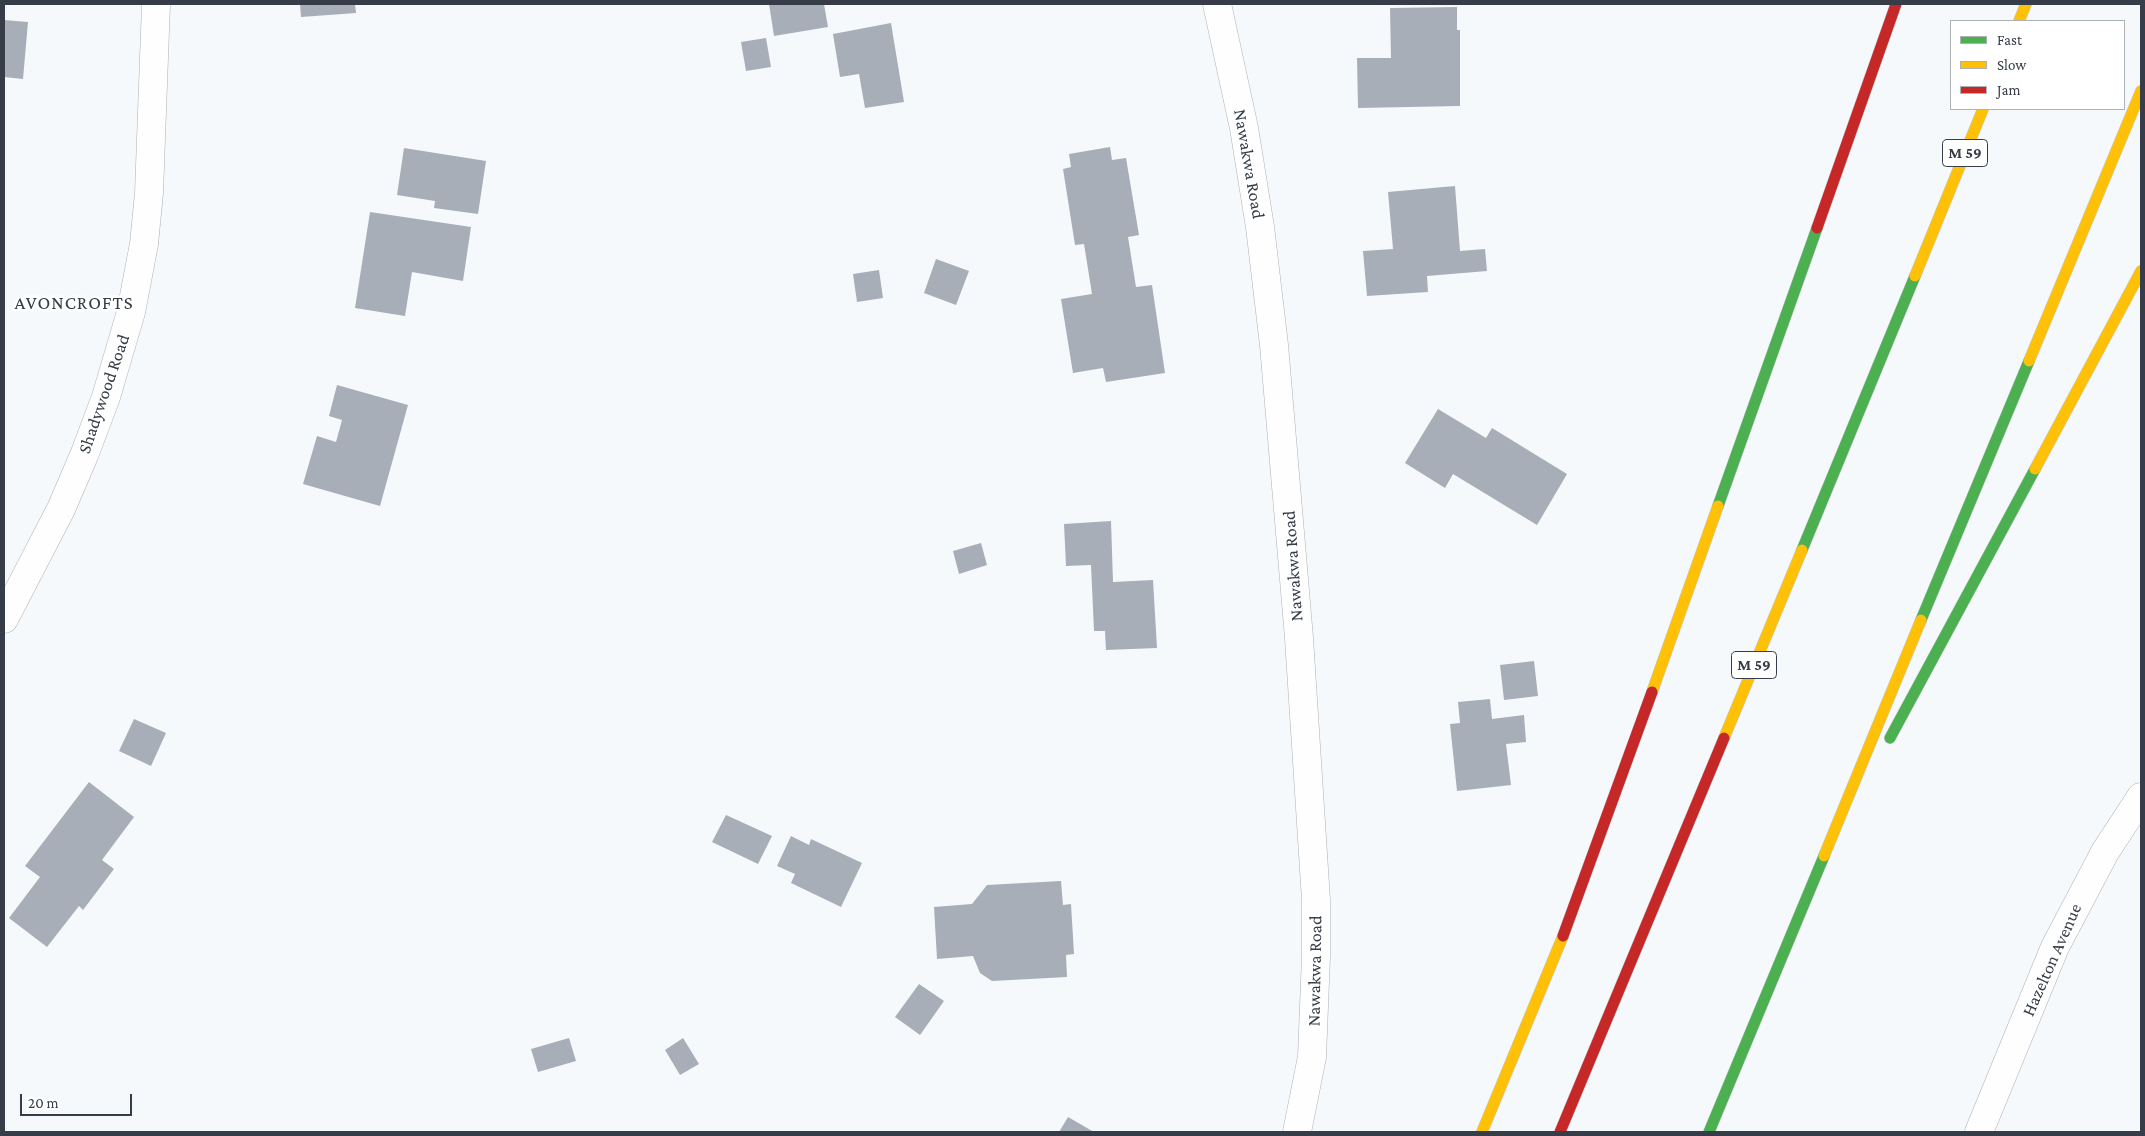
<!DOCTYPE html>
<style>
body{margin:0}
#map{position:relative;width:2145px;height:1136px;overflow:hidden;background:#f6f9fc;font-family:"Crimson Pro",serif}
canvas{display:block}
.frame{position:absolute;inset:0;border:5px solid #363d48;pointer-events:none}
.legend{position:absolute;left:1950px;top:20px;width:175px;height:90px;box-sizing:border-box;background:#fff;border:1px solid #afb1b6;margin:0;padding:6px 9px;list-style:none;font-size:15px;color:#363d48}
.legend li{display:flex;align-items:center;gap:10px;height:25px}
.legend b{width:25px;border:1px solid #afb1b6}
.scale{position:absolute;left:20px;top:1094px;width:112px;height:22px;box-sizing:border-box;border:2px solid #363d48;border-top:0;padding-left:6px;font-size:15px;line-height:18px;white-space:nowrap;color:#363d48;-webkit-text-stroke:4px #fff;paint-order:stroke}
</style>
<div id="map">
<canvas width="2145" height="1136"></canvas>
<div class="frame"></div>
<ul class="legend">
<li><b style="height:6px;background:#4caf50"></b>Fast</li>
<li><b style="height:6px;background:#ffc107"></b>Slow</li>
<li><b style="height:6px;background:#c62828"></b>Jam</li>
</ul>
<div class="scale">20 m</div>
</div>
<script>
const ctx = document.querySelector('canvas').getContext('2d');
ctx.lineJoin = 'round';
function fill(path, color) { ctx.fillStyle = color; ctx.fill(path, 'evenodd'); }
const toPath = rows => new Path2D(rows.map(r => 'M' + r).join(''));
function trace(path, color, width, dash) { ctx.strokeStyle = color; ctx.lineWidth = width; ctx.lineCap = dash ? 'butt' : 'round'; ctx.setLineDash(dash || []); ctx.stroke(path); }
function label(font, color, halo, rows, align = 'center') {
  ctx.font = font + ' "Crimson Pro",serif'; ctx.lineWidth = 5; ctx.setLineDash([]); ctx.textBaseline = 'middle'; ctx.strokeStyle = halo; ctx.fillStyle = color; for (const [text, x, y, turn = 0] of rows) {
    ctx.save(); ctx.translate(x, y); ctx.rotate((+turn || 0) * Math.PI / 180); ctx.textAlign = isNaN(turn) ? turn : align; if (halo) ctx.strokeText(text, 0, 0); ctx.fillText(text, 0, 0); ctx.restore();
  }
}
fill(toPath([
 [300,4,355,4,356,13,301,17],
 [769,4,824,4,828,27,774,36],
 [1457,7,1457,30,1460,30,1460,106,1358,108,1357,58,1391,58,1390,8],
 [4,20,28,22,23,79,4,77],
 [891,23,904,102,865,108,859,74,840,77,833,34],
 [766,38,771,67,746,71,741,42],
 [1110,147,1112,160,1126,158,1139,235,1128,237,1136,287,1152,285,1165,373,1106,382,1103,368,1073,373,1061,299,1092,294,1084,244,1075,245,1063,169,1071,167,1069,154],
 [404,148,486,161,478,214,434,208,435,201,397,195],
 [1455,186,1460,251,1485,249,1487,271,1427,276,1428,292,1367,296,1363,251,1393,249,1388,192],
 [370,212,471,227,463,281,412,272,405,316,355,308],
 [936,259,969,271,956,305,924,293],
 [879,270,883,298,857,302,853,274],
 [337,385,408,405,380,506,303,484,317,436,336,442,342,420,329,416],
 [1438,409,1486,438,1492,428,1567,474,1537,525,1453,474,1445,488,1405,463],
 [1111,521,1113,582,1153,580,1157,648,1106,650,1105,631,1094,631,1091,565,1066,566,1064,524],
 [981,543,987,565,959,574,953,551],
 [1534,661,1538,696,1504,700,1500,665],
 [1490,699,1492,719,1524,715,1526,742,1506,744,1511,785,1457,791,1450,724,1460,723,1458,702],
 [134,719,166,733,151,766,119,751],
 [89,782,134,817,102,860,114,869,83,910,79,906,47,947,9,918,40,877,25,866],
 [726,815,772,836,758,864,712,842],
 [791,836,809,845,811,839,862,863,841,907,791,883,795,874,777,866],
 [1061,881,1063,905,1071,904,1074,954,1066,955,1067,977,992,981,980,973,973,956,937,959,934,907,972,904,987,885],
 [919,984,944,1001,920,1035,895,1017],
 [569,1038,576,1061,538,1072,531,1049],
 [683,1038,699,1064,680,1075,665,1050],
 [1068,1117,1094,1132,1059,1132]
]), '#a7aeb7');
const street = toPath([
 [1217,4,1244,128,1260,227,1274,345,1299,638,1316,900,1316,956,1312,1057,1297,1132],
 [4,619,61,509,85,453,106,397,131,312,144,244,149,193,156,4],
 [1979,1132,2055,947,2105,852,2141,797]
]);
const fast = toPath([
 [1718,506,1817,228],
 [1802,550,1915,276],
 [1921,620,2029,361],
 [1890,738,2035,469],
 [1709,1132,1824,856]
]);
const slow = toPath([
 [2019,21,2026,4],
 [1915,276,1983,109],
 [2029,361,2141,91],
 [2035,469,2141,271],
 [1652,692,1718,506],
 [1724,738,1802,550],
 [1824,856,1921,620],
 [1482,1132,1563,936]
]);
const jam = toPath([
 [1817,228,1896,4],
 [1563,936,1652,692],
 [1560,1132,1724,738]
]);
trace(street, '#abafb4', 29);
trace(fast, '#c3c9d0', 12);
trace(slow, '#c3c9d0', 12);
trace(jam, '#c3c9d0', 12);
trace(street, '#fefeff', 28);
trace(fast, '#4caf50', 11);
trace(slow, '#ffc107', 11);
trace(jam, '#c62828', 11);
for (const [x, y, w] of [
 [1965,153,45],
 [1754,665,45]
]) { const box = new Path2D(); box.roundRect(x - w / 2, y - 13.5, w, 27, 4); ctx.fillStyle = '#fff'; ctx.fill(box); trace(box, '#363d48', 1); }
label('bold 16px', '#363d48', null, [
 ["M 59",1965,153],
 ["M 59",1754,665]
]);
label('18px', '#363d48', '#fff', [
 ["Nawakwa Road",1249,164,80],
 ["Shadywood Road",104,394,-71],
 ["Nawakwa Road",1293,566,-94],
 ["Hazelton Avenue",2052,960,-66],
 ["Nawakwa Road",1315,971,-89]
]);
ctx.letterSpacing = '1px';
label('19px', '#363d48', '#fff', [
 ["AVONCROFTS",74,303]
]);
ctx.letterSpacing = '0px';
</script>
